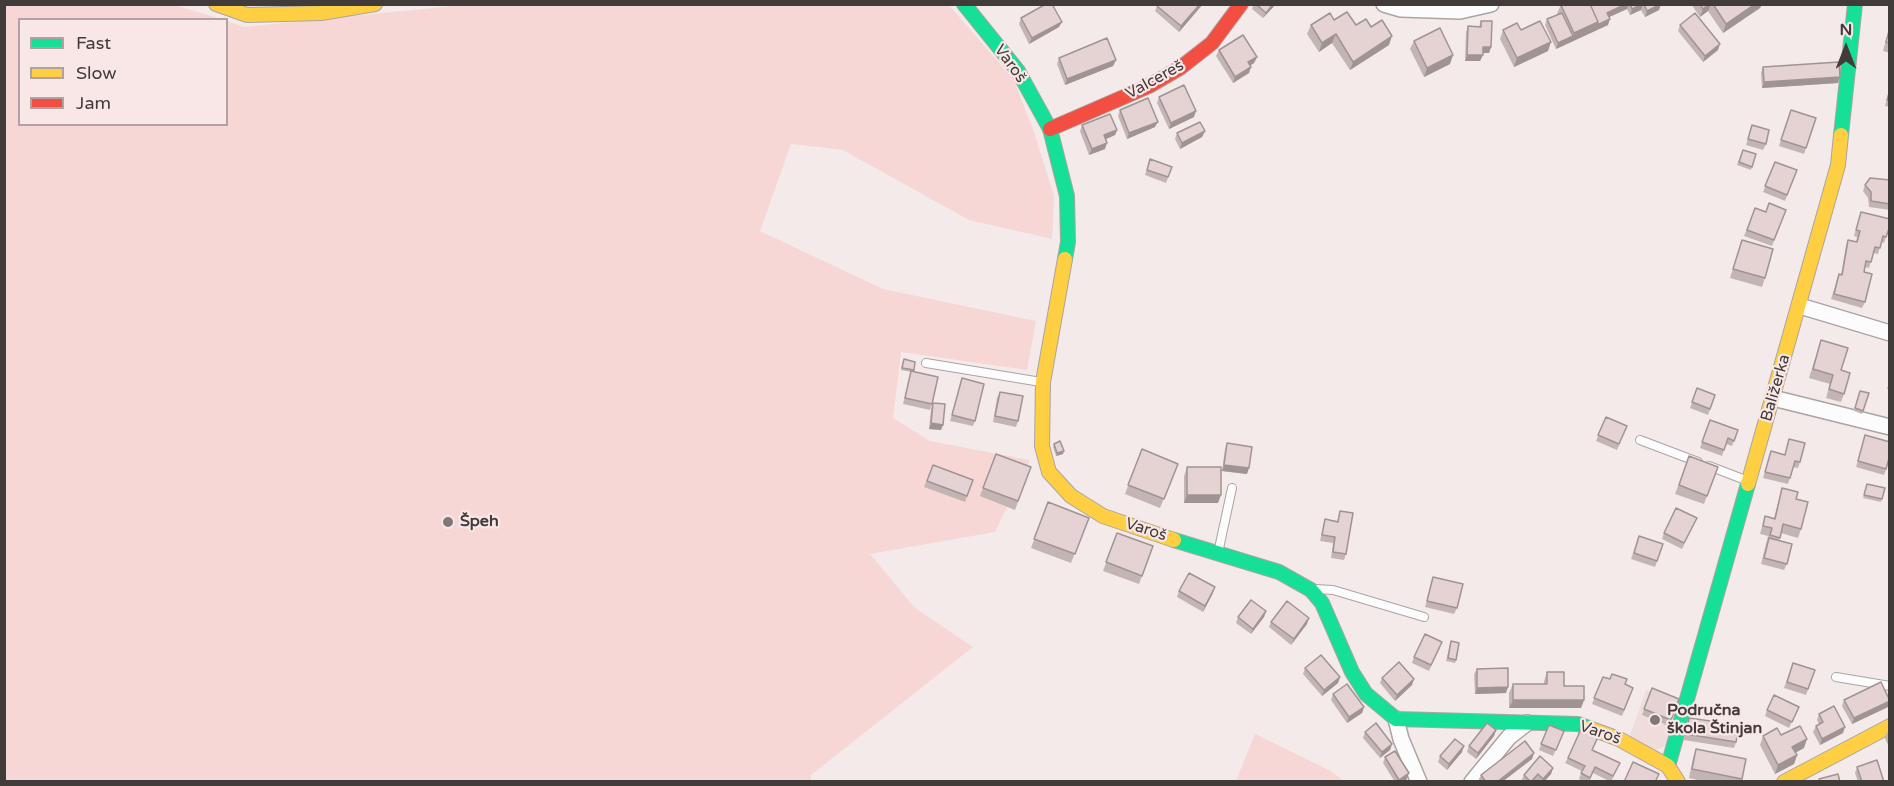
<!DOCTYPE html>
<meta charset="utf-8">
<style>
body{margin:0}
#map{position:relative;width:1894px;height:786px;overflow:hidden;background:#f4eaea;font-family:"Varela Round",sans-serif}
canvas{display:block}
.frame{position:absolute;inset:0;border:6px solid #413b3a;pointer-events:none}
.legend{position:absolute;left:18px;top:18px;width:210px;height:108px;box-sizing:border-box;background:#f8e7e6;border:2px solid #afa2a1;margin:0;padding:8px 10px;list-style:none;font-size:18px;color:#413b3a}
.legend li{display:flex;align-items:center;gap:12px;height:30px}
.legend b{width:30px;border:2px solid #afa2a1}
.north{position:absolute;left:1816px;top:18px;width:60px;height:60px;-webkit-text-stroke:4px #f8e7e6;paint-order:stroke;rotate:0deg;font-size:16px;font-weight:700;line-height:24px;text-align:center;color:#413b3a}
.north::after{content:'';display:block;margin:auto;width:21px;height:27px;background:#413b3a;clip-path:polygon(50% 0,100% 100%,50% 72%,0 100%)}
</style>
<div id="map">
<canvas width="1894" height="786"></canvas>
<div class="frame"></div>
<ul class="legend">
<li><b style="height:8px;background:#16e098"></b>Fast</li>
<li><b style="height:8px;background:#ffcf43"></b>Slow</li>
<li><b style="height:8px;background:#f24e42"></b>Jam</li>
</ul>
<div class="north">N</div>
</div>
<script>
const ctx = document.querySelector('canvas').getContext('2d');
ctx.lineJoin = 'round';
function fill(path, color) { ctx.fillStyle = color; ctx.fill(path, 'evenodd'); }
const toPath = rows => new Path2D(rows.map(r => 'M' + r).join(''));
function trace(path, color, width, dash) { ctx.strokeStyle = color; ctx.lineWidth = width; ctx.lineCap = dash ? 'butt' : 'round'; ctx.setLineDash(dash || []); ctx.stroke(path); }
function label(font, color, halo, rows, align = 'center') {
  ctx.font = font + ' "Varela Round",sans-serif'; ctx.lineWidth = 4.5; ctx.setLineDash([]); ctx.textBaseline = 'middle'; ctx.strokeStyle = halo; ctx.fillStyle = color; for (const [text, x, y, turn = 0] of rows) {
    ctx.save(); ctx.translate(x, y); ctx.rotate((+turn || 0) * Math.PI / 180); ctx.textAlign = isNaN(turn) ? turn : align; if (halo) ctx.strokeText(text, 0, 0); ctx.fillText(text, 0, 0); ctx.restore();
  }
}
fill(toPath([
 [1646,690,1680,701,1667,745,1656,750,1629,738]
]), '#efdcdb');
fill(toPath([
 [5,5,175,5,221,19,20,20,20,124,226,124,227,21,244,27,462,5,949,5,1014,80,1035,135,1054,196,1052,239,969,220,843,150,791,144,760,231,883,289,1036,321,1027,370,901,352,893,418,930,441,1030,460,995,532,870,554,915,608,973,647,811,775,811,781,5,782],
 [1255,734,1329,770,1344,781,1236,781]
]), '#f7d7d6');
const lane = toPath([
 [926,363,1041,382],
 [1640,440,1698,462],
 [1709,466,1748,481],
 [1218,553,1232,488],
 [1315,589,1333,590,1424,617],
 [1836,677,1890,686]
]);
const street = toPath([
 [1384,4,1401,9,1460,11,1491,4],
 [1800,306,1890,333],
 [1773,398,1890,427],
 [1396,719,1401,739,1419,782],
 [1472,782,1509,737,1527,723]
]);
const fast = toPath([
 [964,4,1018,71,1050,129,1067,196,1068,242,1065,259],
 [1841,135,1855,4],
 [1174,540,1279,572,1311,590,1322,603,1352,672,1366,694,1396,719,1578,724,1589,728],
 [1668,766,1748,484]
]);
const slow = toPath([
 [216,4,247,15,321,13,375,4],
 [1065,259,1043,382,1042,446,1049,472,1071,496,1103,516,1174,540],
 [1748,484,1838,165,1841,135],
 [1589,728,1619,739,1668,766],
 [1668,766,1678,782],
 [1784,782,1890,726]
]);
const jam = toPath([
 [1050,129,1149,86,1180,68,1212,43,1241,4]
]);
trace(lane, '#aba4a3', 10);
trace(street, '#aba4a3', 18);
trace(fast, '#aba4a3', 16);
trace(slow, '#aba4a3', 16);
trace(jam, '#aba4a3', 16);
trace(lane, '#fdfcfc', 8);
trace(street, '#fdfcfc', 15);
trace(fast, '#16e098', 14);
trace(slow, '#ffcf43', 14);
trace(jam, '#f24e42', 14);
fill(toPath([
 [1203,4,1179,32,1155,11,1157,6],
 [1254,4,1276,4,1263,18,1252,9],
 [1561,4,1661,4,1659,10,1645,17,1641,10,1630,15,1627,9,1609,17,1608,25,1556,49,1545,25,1547,19,1558,15,1557,14],
 [1691,4,1762,4,1760,8,1723,33,1708,11,1700,17],
 [1021,18,1059,27,1029,44,1019,24],
 [1334,20,1356,25,1371,27,1389,45,1350,70,1332,43,1319,52,1307,34,1311,25],
 [1481,21,1491,47,1489,53,1483,53,1480,61,1465,61,1466,32,1468,26,1479,27],
 [1890,24,1890,53,1883,51],
 [1680,25,1718,50,1703,62,1678,31],
 [1503,30,1521,30,1548,51,1514,67,1500,39],
 [1414,41,1450,64,1424,77,1410,49],
 [1219,50,1257,57,1254,63,1250,66,1249,73,1233,83,1216,56],
 [1059,58,1116,60,1113,66,1065,85,1057,64],
 [1763,67,1838,83,1762,88,1761,73],
 [1890,86,1890,107,1885,106],
 [1159,97,1194,117,1169,129,1157,103],
 [1120,110,1155,127,1127,139,1118,116],
 [1791,110,1816,118,1804,154,1779,146],
 [1082,125,1117,130,1115,135,1106,139,1105,149,1089,155,1080,131],
 [1752,125,1766,144,1763,150,1746,145],
 [1205,131,1202,137,1180,149,1175,139,1177,133],
 [1743,150,1752,167,1751,170,1737,165],
 [1150,159,1172,167,1166,183,1145,175],
 [1775,162,1797,170,1785,201,1763,192],
 [1890,180,1890,210,1869,207,1868,198,1863,191,1865,185],
 [1755,208,1766,212,1786,210,1772,246,1744,236],
 [1861,212,1886,237,1884,243,1881,242,1878,254,1873,253,1869,268,1865,267,1864,272,1865,302,1862,308,1831,299,1839,274,1841,275,1846,246,1848,240,1856,242,1857,237,1854,236],
 [1742,240,1765,278,1762,287,1730,278],
 [1821,340,1841,370,1844,394,1841,402,1826,398,1830,384,1809,378],
 [904,359,915,362,913,371,932,404,930,410,903,404,911,372,901,370],
 [962,378,975,421,973,426,950,421],
 [1890,379,1890,389,1887,389],
 [1697,388,1715,395,1708,415,1690,408],
 [1860,391,1869,393,1862,414,1854,411],
 [1000,392,1018,421,1016,427,993,422,997,398],
 [933,403,943,425,941,430,929,429,931,409],
 [1606,417,1627,426,1617,450,1596,441],
 [1710,420,1738,430,1732,446,1726,444,1722,456,1700,448],
 [1865,435,1886,469,1884,475,1856,467],
 [1789,439,1800,462,1798,468,1793,467,1788,484,1763,478,1771,451,1785,455],
 [1227,443,1247,474,1222,471,1225,449],
 [1054,444,1063,454,1056,456,1053,447],
 [1142,449,1178,464,1160,508,1125,494],
 [996,454,1031,467,1015,510,980,496],
 [1689,456,1718,467,1704,504,1675,494],
 [933,465,973,480,965,502,924,487],
 [1187,467,1218,503,1184,503,1184,476],
 [1867,484,1885,488,1881,502,1863,498],
 [1782,488,1796,499,1801,529,1798,538,1781,533,1779,541,1787,564,1784,570,1761,564,1768,536,1760,534,1765,516,1774,518],
 [1048,502,1089,518,1071,563,1031,548],
 [1340,511,1346,554,1344,560,1331,558,1333,543,1320,541,1325,519,1337,521],
 [1694,524,1682,549,1662,539,1664,533],
 [1117,533,1153,546,1139,584,1103,571],
 [1639,536,1663,544,1655,567,1631,559],
 [1433,577,1457,608,1454,614,1425,607],
 [1179,591,1213,593,1203,612,1177,597],
 [1266,611,1264,617,1251,634,1236,623,1238,617],
 [1271,622,1307,624,1291,645,1269,627],
 [1450,644,1456,660,1455,663,1446,661],
 [1440,648,1429,671,1412,663,1414,657],
 [1793,663,1815,670,1806,695,1784,688],
 [1305,668,1340,677,1338,683,1322,696,1303,674],
 [1477,669,1506,693,1475,694,1474,674],
 [1547,672,1564,686,1584,700,1581,708,1509,708,1509,693,1513,684,1544,684,1544,681],
 [1603,677,1633,688,1622,716,1592,704],
 [1382,678,1412,685,1395,701,1380,683],
 [1652,688,1679,699,1669,726,1642,715],
 [1333,694,1364,707,1362,713,1347,723,1331,700],
 [1844,700,1890,701,1890,702,1888,707,1852,724,1842,706],
 [1799,707,1789,728,1765,716,1767,710],
 [1819,714,1843,733,1820,745,1813,732,1816,726,1819,724,1817,720],
 [1689,718,1736,742,1734,748,1684,740,1686,723],
 [1549,725,1564,731,1553,756,1539,750],
 [1496,730,1494,736,1476,759,1467,752,1469,746],
 [1890,731,1890,750,1885,738,1887,732],
 [1365,732,1392,744,1390,750,1380,758,1363,738],
 [1781,735,1804,748,1795,753,1797,755,1794,764,1775,774,1760,745,1763,736],
 [1598,737,1592,750,1620,763,1611,782,1593,773,1589,782,1584,782,1579,779,1582,771,1565,763,1568,758],
 [1696,749,1742,779,1741,782,1706,782,1689,778,1693,758],
 [1462,752,1447,770,1438,762,1440,756],
 [1534,753,1532,759,1502,782,1478,781,1481,775],
 [1385,757,1407,779,1403,782,1395,782,1383,763],
 [1857,767,1884,782,1858,782,1855,773],
 [1553,768,1551,774,1544,782,1538,782,1536,780,1534,782,1521,781,1524,775]
]), '#c4b5b5');
fill(toPath([
 [1200,4,1203,4,1179,32,1181,26],
 [1273,4,1276,4,1263,18,1266,13],
 [1626,4,1629,4,1627,9,1605,19,1607,13],
 [1642,4,1643,4,1641,10,1630,15,1632,9],
 [1661,4,1659,10,1645,17,1647,11],
 [1709,4,1711,4,1708,11,1700,17,1703,9],
 [1755,4,1762,4,1760,8,1723,33,1726,24],
 [1610,19,1608,25,1556,49,1558,43,1573,36,1574,33,1598,22],
 [1062,22,1059,27,1029,44,1032,38],
 [1336,34,1332,43,1319,52,1322,43],
 [1392,36,1389,45,1350,70,1353,62],
 [1551,42,1548,51,1514,67,1517,58],
 [1720,44,1718,50,1703,62,1705,56],
 [1483,47,1491,47,1489,53,1481,53],
 [1453,55,1450,64,1424,77,1427,68],
 [1467,55,1483,55,1480,61,1465,61],
 [1257,57,1254,63,1246,68,1248,62],
 [1116,60,1113,66,1065,85,1067,79],
 [1251,67,1249,73,1233,83,1235,77],
 [1840,77,1838,83,1762,88,1764,82],
 [1196,111,1194,117,1169,129,1171,123],
 [1158,122,1155,127,1127,139,1129,133],
 [1117,130,1115,135,1102,141,1104,135],
 [1205,131,1202,137,1180,149,1182,143],
 [1107,143,1105,149,1089,155,1092,149],
 [931,423,943,425,941,430,929,429],
 [1064,451,1063,454,1056,456,1057,453],
 [1224,465,1249,468,1247,474,1222,471],
 [1187,495,1221,495,1218,503,1184,503],
 [1215,587,1213,593,1203,612,1205,606],
 [1266,611,1264,617,1251,634,1253,629],
 [1309,618,1307,624,1291,645,1294,639],
 [1340,677,1338,683,1322,696,1324,690],
 [1414,679,1412,685,1395,701,1397,695],
 [1508,687,1506,693,1475,694,1477,688],
 [1513,700,1584,700,1581,708,1509,708],
 [1890,701,1888,707,1852,724,1854,718],
 [1364,707,1362,713,1347,723,1349,717],
 [1845,727,1843,733,1820,745,1822,739],
 [1496,730,1494,736,1476,759,1478,753],
 [1807,739,1804,748,1789,756,1792,747],
 [1392,744,1390,750,1380,758,1382,752],
 [1464,746,1462,752,1447,770,1449,764],
 [1534,753,1532,759,1502,782,1497,782],
 [1797,755,1794,764,1775,774,1778,765],
 [1553,768,1551,774,1544,782,1542,782,1543,779],
 [1409,773,1407,779,1403,782,1399,782,1399,780]
]), '#a09493');
const building = toPath([
 [1046,4,1052,4,1062,22,1032,38,1021,18,1046,4],
 [1158,4,1200,4,1181,26,1157,6,1158,4],
 [1256,4,1273,4,1266,13,1256,4],
 [1590,4,1598,22,1574,33,1561,5,1590,4],
 [1590,4,1626,4,1607,13,1610,19,1597,25,1598,22,1590,4],
 [1630,4,1642,4,1632,9,1630,4],
 [1644,4,1661,4,1647,11,1644,4],
 [1700,4,1709,4,1703,9,1700,4],
 [1713,4,1755,4,1726,24,1713,4],
 [1347,12,1356,25,1366,19,1371,27,1382,20,1392,36,1353,62,1336,34,1322,43,1311,25,1330,13,1334,20,1347,12],
 [1562,13,1573,36,1558,43,1547,19,1562,13],
 [1695,13,1720,44,1705,56,1680,25,1695,13],
 [1481,21,1492,21,1491,47,1483,47,1483,55,1467,55,1468,26,1481,27,1481,21],
 [1540,21,1551,42,1517,58,1503,30,1517,23,1521,30,1540,21],
 [1440,28,1453,55,1427,68,1414,41,1440,28],
 [1890,28,1890,43,1886,42,1890,28],
 [1243,35,1257,57,1248,62,1251,67,1235,77,1219,50,1243,35],
 [1107,38,1116,60,1067,79,1059,58,1107,38],
 [1839,62,1840,77,1764,82,1763,67,1839,62],
 [1184,85,1196,111,1171,123,1159,97,1184,85],
 [1890,90,1890,101,1887,100,1890,90],
 [1148,98,1158,122,1129,133,1120,110,1148,98],
 [1791,110,1816,118,1806,148,1781,140,1791,110],
 [1110,114,1117,130,1104,135,1107,143,1092,149,1082,125,1110,114],
 [1200,122,1205,131,1182,143,1177,133,1200,122],
 [1752,125,1769,130,1766,144,1748,139,1752,125],
 [1743,150,1756,154,1752,167,1739,162,1743,150],
 [1150,159,1172,167,1168,177,1147,170,1150,159],
 [1775,162,1797,170,1787,195,1765,186,1775,162],
 [1870,178,1890,180,1890,204,1871,201,1871,192,1865,185,1870,178],
 [1769,203,1786,210,1774,240,1747,230,1755,208,1766,212,1769,203],
 [1861,212,1890,219,1890,226,1886,237,1883,236,1880,248,1875,247,1871,262,1866,261,1864,272,1872,274,1865,302,1834,294,1839,274,1842,275,1848,240,1857,242,1860,231,1856,230,1861,212],
 [1742,240,1773,249,1765,278,1733,269,1742,240],
 [1821,340,1848,348,1841,370,1850,373,1844,394,1829,389,1833,375,1813,369,1821,340],
 [904,359,915,362,914,370,902,368,904,359],
 [911,371,938,377,932,404,905,398,911,371],
 [962,378,984,384,975,421,952,415,962,378],
 [1697,388,1715,395,1710,409,1692,402,1697,388],
 [1860,391,1869,393,1863,411,1855,408,1860,391],
 [1000,392,1023,396,1018,421,995,416,1000,392],
 [933,403,945,404,943,425,931,423,933,403],
 [1606,417,1627,426,1619,444,1598,435,1606,417],
 [1710,420,1738,430,1734,441,1728,438,1724,450,1702,442,1710,420],
 [1865,435,1890,442,1890,455,1886,469,1858,461,1865,435],
 [1789,439,1805,443,1800,462,1795,461,1790,478,1765,472,1771,451,1785,455,1789,439],
 [1060,441,1064,451,1057,453,1054,444,1060,441],
 [1227,443,1252,447,1249,468,1224,465,1227,443],
 [1142,449,1178,464,1164,499,1128,485,1142,449],
 [996,454,1031,467,1018,501,983,488,996,454],
 [1689,456,1718,467,1707,496,1679,485,1689,456],
 [933,465,973,480,967,496,927,481,933,465],
 [1187,467,1221,467,1221,495,1187,495,1187,467],
 [1867,484,1885,488,1882,499,1864,495,1867,484],
 [1782,488,1798,492,1796,499,1808,502,1801,529,1783,524,1780,538,1770,535,1772,528,1763,526,1765,516,1775,519,1782,488],
 [1048,502,1089,518,1075,554,1034,539,1048,502],
 [1676,508,1697,518,1684,543,1664,533,1676,508],
 [1340,511,1353,513,1346,554,1333,552,1335,537,1322,535,1325,519,1338,522,1340,511],
 [1117,533,1153,546,1142,576,1106,562,1117,533],
 [1639,536,1663,544,1657,561,1634,553,1639,536],
 [1769,538,1792,544,1787,564,1764,558,1769,538],
 [1189,573,1215,587,1205,606,1179,591,1189,573],
 [1433,577,1463,584,1457,608,1427,601,1433,577],
 [1251,600,1266,611,1253,629,1238,617,1251,600],
 [1287,601,1309,618,1294,639,1271,622,1287,601],
 [1425,634,1442,642,1431,665,1414,657,1425,634],
 [1451,641,1459,643,1456,660,1448,658,1451,641],
 [1321,655,1340,677,1324,690,1305,668,1321,655],
 [1399,662,1414,679,1397,695,1382,678,1399,662],
 [1793,663,1815,670,1808,689,1787,682,1793,663],
 [1508,668,1508,687,1477,688,1477,669,1508,668],
 [1547,672,1564,672,1564,686,1584,686,1584,700,1513,700,1513,684,1547,684,1547,672],
 [1612,674,1627,679,1625,684,1633,688,1624,710,1594,698,1603,677,1610,679,1612,674],
 [1881,682,1890,701,1854,718,1844,700,1881,682],
 [1347,684,1364,707,1349,717,1333,694,1347,684],
 [1652,688,1679,699,1671,720,1644,709,1652,688],
 [1774,695,1799,707,1792,722,1767,710,1774,695],
 [1834,706,1845,727,1822,739,1816,726,1823,722,1819,714,1834,706],
 [1689,718,1739,725,1736,742,1686,734,1689,718],
 [1376,723,1392,744,1382,752,1365,732,1376,723],
 [1487,723,1496,730,1478,753,1469,746,1487,723],
 [1549,725,1564,731,1556,750,1541,744,1549,725],
 [1800,726,1807,739,1792,747,1797,755,1778,765,1763,736,1777,728,1781,735,1800,726],
 [1581,729,1598,737,1592,750,1620,763,1613,776,1595,767,1590,778,1581,773,1585,766,1568,758,1581,729],
 [1455,739,1464,746,1449,764,1440,756,1455,739],
 [1525,741,1534,753,1497,782,1486,782,1481,775,1525,741],
 [1696,749,1746,759,1742,779,1692,769,1696,749],
 [1395,751,1409,773,1399,780,1385,757,1395,751],
 [1540,756,1553,768,1543,779,1538,774,1531,782,1524,775,1540,756],
 [1877,760,1884,782,1862,782,1857,767,1877,760],
 [1633,762,1659,774,1655,782,1624,782,1633,762],
 [1838,774,1840,782,1820,782,1819,779,1838,774]
]);
fill(building, '#e4d3d2');
trace(building, '#a09493', 1.5);
for (const [x, y, r, color] of [
 [448,522,6,"#807878"],
 [1655,720,6,"#807878"]
]) { const dot = new Path2D(); dot.arc(x, y, r, 0, 2 * Math.PI); ctx.fillStyle = color; ctx.fill(dot); trace(dot, '#f8e7e6', 2); }
label('16px', '#413b3a', '#f8e7e6', [
 ["Varoš",1010,64,54],
 ["Valcereš",1155,80,-29],
 ["Baližerka",1776,388,-74],
 ["Varoš",1146,530,18],
 ["Varoš",1600,733,19]
]);
label('bold 16px', '#413b3a', '#f8e7e6', [
 ["Špeh",460,522],
 ["Područna",1667,711],
 ["škola Štinjan",1667,729]
], 'left');
</script>
